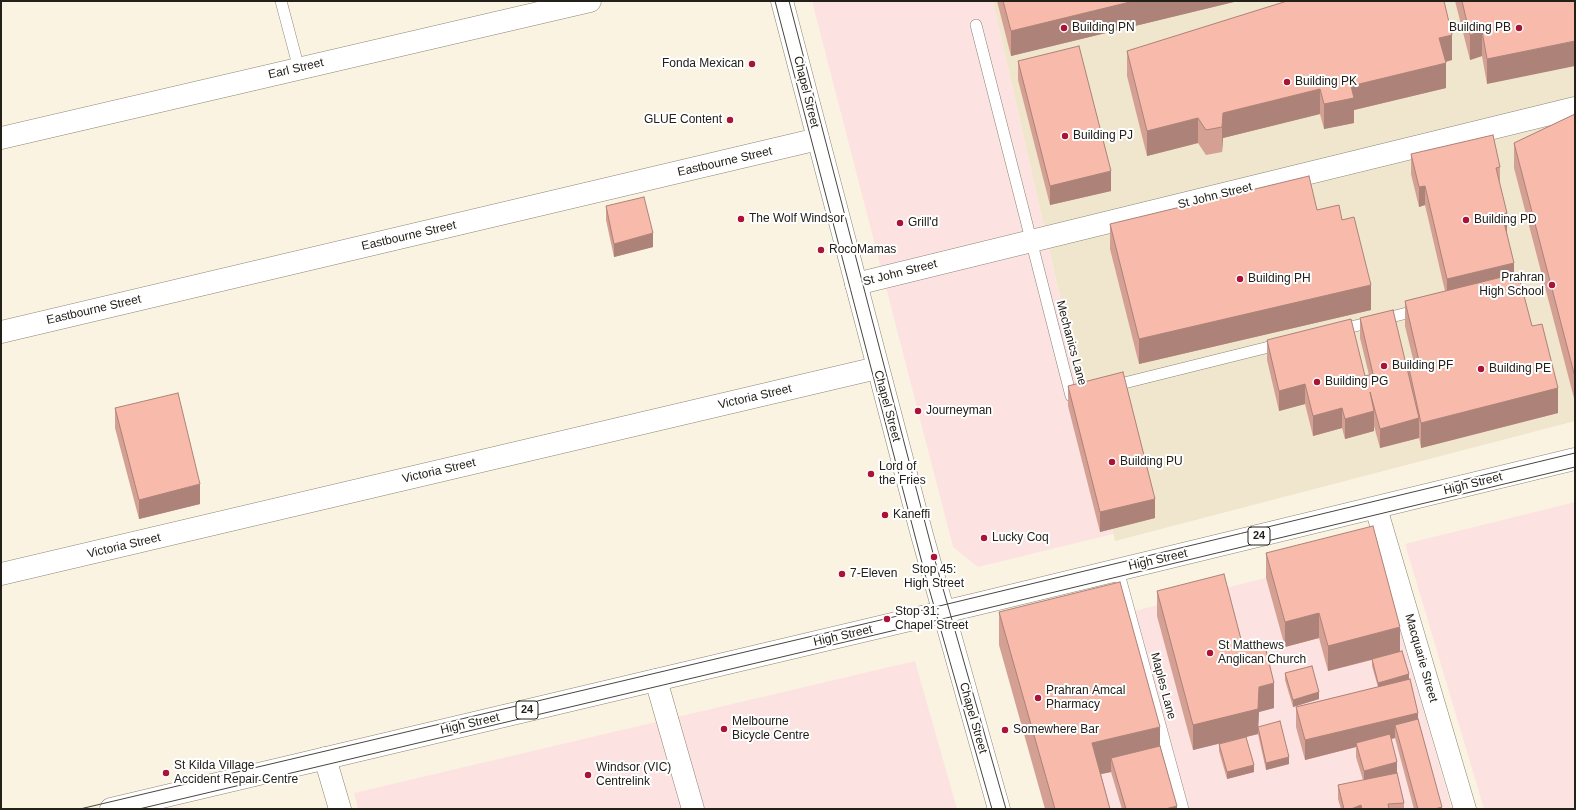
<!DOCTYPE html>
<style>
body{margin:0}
#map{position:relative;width:1576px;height:810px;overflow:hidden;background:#faf3e1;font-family:Helvetica,sans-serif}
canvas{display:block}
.frame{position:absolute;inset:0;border:2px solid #23201a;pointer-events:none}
</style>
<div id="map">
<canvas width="1576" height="810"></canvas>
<div class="frame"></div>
</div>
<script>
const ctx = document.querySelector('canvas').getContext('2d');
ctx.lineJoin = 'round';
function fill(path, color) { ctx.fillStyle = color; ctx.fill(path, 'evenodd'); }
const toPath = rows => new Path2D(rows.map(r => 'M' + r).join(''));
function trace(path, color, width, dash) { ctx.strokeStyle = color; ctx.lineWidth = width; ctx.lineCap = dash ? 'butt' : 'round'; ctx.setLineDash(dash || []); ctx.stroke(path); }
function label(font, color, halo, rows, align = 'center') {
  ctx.font = font + ' Helvetica,sans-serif'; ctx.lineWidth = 4; ctx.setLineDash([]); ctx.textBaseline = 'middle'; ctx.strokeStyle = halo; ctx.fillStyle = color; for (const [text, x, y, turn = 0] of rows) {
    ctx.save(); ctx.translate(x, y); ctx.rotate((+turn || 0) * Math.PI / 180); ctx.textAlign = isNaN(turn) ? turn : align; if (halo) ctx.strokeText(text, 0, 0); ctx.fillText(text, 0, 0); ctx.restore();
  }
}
fill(toPath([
 [812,1,993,1,1113,534,978,567,953,547],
 [1575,502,1575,809,1484,809,1405,544],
 [1377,550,1452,809,1046,809,999,645],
 [915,661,957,809,358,809,354,793]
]), '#fde2e2');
fill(toPath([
 [993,1,1575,1,1575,421,1115,541]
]), '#f0e6cd');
const service = toPath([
 [281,1,299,69],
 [976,25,1071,396,1076,395],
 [1339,330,1419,310],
 [1112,386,1281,344],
 [1118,570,1183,809]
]);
const minor = toPath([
 [1,138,590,1],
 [856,284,1575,108],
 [1,332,818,139],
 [1376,508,1465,809],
 [1,574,877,368],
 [656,680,693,809],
 [325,758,340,809]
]);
const tertiary = toPath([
 [782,1,922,535,999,809]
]);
const primary = toPath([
 [111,809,977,604,1575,459]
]);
trace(service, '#8c8575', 12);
trace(minor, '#8c8575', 23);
trace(tertiary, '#8c8575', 23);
trace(primary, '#8c8575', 23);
trace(service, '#fff', 11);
trace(minor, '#fff', 22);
trace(tertiary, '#fff', 22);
trace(primary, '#fff', 22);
trace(toPath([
 [775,1,926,578,992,809],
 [789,1,934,557,1006,809],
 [80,809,906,614,1575,453],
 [139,809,938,620,1575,467]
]), '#49453d', 1);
fill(toPath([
 [997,1,1238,1,1011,56],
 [1455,1,1575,1,1487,84,1482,56,1470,60],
 [1127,51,1452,60,1446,62,1446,88,1354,110,1354,123,1324,129,1320,114,1223,138,1222,152,1206,155,1198,143,1147,156,1127,76],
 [1018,61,1111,191,1050,205,1018,80],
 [1575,114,1575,402,1514,168,1514,143],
 [1411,154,1500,167,1500,185,1507,233,1514,274,1532,326,1558,413,1421,448,1419,437,1419,438,1380,448,1374,426,1374,431,1345,439,1342,428,1313,436,1305,404,1279,411,1267,360,1267,340,1365,376,1369,375,1360,338,1360,318,1408,373,1408,364,1414,363,1405,326,1405,301,1445,291,1425,205,1419,207,1411,174],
 [606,206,653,247,614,257,606,220],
 [1317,210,1342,220,1371,310,1139,364,1110,249,1110,224],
 [1068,386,1155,518,1100,532,1068,406],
 [115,408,200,504,139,519,115,428],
 [1266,553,1400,652,1409,679,1418,719,1442,809,1414,809,1395,738,1391,739,1397,773,1404,803,1404,809,1341,809,1338,799,1338,785,1363,780,1356,757,1356,747,1305,760,1296,727,1296,707,1378,687,1372,666,1372,660,1328,671,1319,638,1285,647,1266,578],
 [1157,591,1243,647,1274,708,1259,712,1258,727,1289,764,1266,770,1258,734,1246,737,1254,772,1227,779,1219,751,1219,744,1238,739,1193,750,1157,616],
 [999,612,1160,746,1177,809,1122,809,1111,772,1101,774,1110,809,1045,809,999,645],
 [1285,673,1319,699,1293,707,1285,680]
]), '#d4a093');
fill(toPath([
 [1134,1,1238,1,1011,56,1011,31],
 [1482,31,1482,56,1470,60,1470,35],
 [1452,35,1452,60,1439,63,1439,38],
 [1575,41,1575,66,1487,84,1487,59],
 [1446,63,1446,88,1354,110,1354,123,1324,129,1324,104,1351,86],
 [1320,89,1320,114,1223,138,1222,152,1222,127,1223,113],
 [1198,118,1198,143,1147,156,1147,131],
 [1111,171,1111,191,1050,205,1050,186],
 [1425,186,1425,205,1419,207,1419,187],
 [1507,213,1507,233,1502,234,1502,214],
 [653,233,653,247,614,257,614,244],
 [1514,263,1514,282,1447,298,1447,279],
 [1371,285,1371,310,1139,364,1139,339],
 [1305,384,1305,404,1279,411,1279,391],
 [1558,388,1558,413,1421,448,1421,423],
 [1342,408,1342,428,1313,436,1313,416],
 [1374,411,1374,431,1345,439,1345,419],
 [1419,418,1419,438,1380,448,1380,429],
 [200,484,200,504,139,519,139,500],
 [1155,499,1155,518,1100,532,1100,512],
 [1319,613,1319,638,1285,647,1285,622],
 [1400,627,1400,652,1328,671,1328,646],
 [1409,674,1409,681,1378,690,1378,683],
 [1274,683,1274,708,1259,712,1258,734,1193,750,1193,725,1259,687],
 [1319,692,1319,699,1293,707,1293,700],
 [1418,713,1418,733,1395,725,1395,738,1357,747,1356,743,1356,747,1305,760,1305,740],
 [1160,727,1160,760,1111,758,1111,772,1092,776,1092,743],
 [1289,757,1289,764,1266,770,1266,763],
 [1397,762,1397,776,1364,785,1364,771],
 [1254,765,1254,772,1227,779,1227,772],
 [1361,805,1361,809,1351,809],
 [1177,806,1177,809,1165,809],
 [1442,807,1442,809,1435,809]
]), '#ad8278');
const building = toPath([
 [1003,1,1134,1,1011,31,1003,1],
 [1287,1,1444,1,1452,35,1439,38,1446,63,1351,86,1354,98,1324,104,1320,89,1223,113,1222,127,1206,130,1198,118,1147,131,1127,51,1287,1],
 [1462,1,1575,1,1575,41,1487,59,1482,31,1470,35,1462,1],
 [1079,46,1111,171,1050,186,1018,61,1079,46],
 [1575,114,1575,377,1514,143,1575,114],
 [1493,135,1500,167,1496,168,1507,213,1502,214,1514,263,1447,279,1425,186,1419,187,1411,154,1493,135],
 [1309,176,1317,210,1339,205,1342,220,1354,217,1371,285,1139,339,1110,224,1309,176],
 [644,197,653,233,614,244,606,206,644,197],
 [1518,273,1532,326,1542,324,1558,388,1421,423,1408,364,1419,361,1405,301,1518,273],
 [1393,310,1419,418,1380,429,1370,392,1374,411,1345,419,1342,408,1313,416,1305,384,1279,391,1267,340,1351,319,1365,376,1373,374,1360,318,1393,310],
 [1123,372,1155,499,1100,512,1068,386,1123,372],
 [178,393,200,484,139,500,115,408,178,393],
 [1373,526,1400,627,1328,646,1319,613,1285,622,1266,553,1373,526],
 [1224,574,1243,647,1264,642,1274,683,1259,687,1258,709,1193,725,1157,591,1224,574],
 [1120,582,1160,727,1092,743,1110,809,1055,809,999,612,1120,582],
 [1402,651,1409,674,1378,683,1372,659,1402,651],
 [1312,666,1319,692,1293,700,1285,673,1312,666],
 [1410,679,1418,713,1305,740,1296,707,1410,679],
 [1418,719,1442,807,1435,809,1418,809,1395,725,1418,719],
 [1280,721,1289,757,1266,763,1258,727,1280,721],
 [1390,734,1397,762,1364,771,1356,743,1390,734],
 [1246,737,1254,765,1227,772,1219,744,1246,737],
 [1160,746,1177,806,1165,809,1126,809,1111,758,1160,746],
 [1397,773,1404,803,1388,804,1389,809,1362,809,1361,805,1351,809,1344,809,1338,785,1397,773]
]);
fill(building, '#f7baab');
trace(building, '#ad8278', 1);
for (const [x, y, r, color] of [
 [1064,28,4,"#aa1335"],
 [1519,28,4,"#aa1335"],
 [752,64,4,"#aa1335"],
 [1287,82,4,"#aa1335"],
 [730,120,4,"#aa1335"],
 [1065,136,4,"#aa1335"],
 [741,219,4,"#aa1335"],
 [1466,220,4,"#aa1335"],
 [900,223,4,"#aa1335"],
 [821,250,4,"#aa1335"],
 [1240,279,4,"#aa1335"],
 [1552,285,4,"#aa1335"],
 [1384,366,4,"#aa1335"],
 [1481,369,4,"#aa1335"],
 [1317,382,4,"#aa1335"],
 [918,411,4,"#aa1335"],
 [1112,462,4,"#aa1335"],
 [871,474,4,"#aa1335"],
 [885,515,4,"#aa1335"],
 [984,538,4,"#aa1335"],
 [934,557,4,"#aa1335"],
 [842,574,4,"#aa1335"],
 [887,619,4,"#aa1335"],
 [1210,653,4,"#aa1335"],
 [1038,698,4,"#aa1335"],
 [724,729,4,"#aa1335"],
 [1005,730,4,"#aa1335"],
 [166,773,4,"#aa1335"],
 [588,775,4,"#aa1335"]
]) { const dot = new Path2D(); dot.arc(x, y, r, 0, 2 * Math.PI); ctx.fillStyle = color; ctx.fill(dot); trace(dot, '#fff', 1.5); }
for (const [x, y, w] of [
 [1259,536,22],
 [527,710,22]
]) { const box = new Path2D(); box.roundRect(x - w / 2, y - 9, w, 18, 3); ctx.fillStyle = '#fff'; ctx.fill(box); trace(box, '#23201a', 1); }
label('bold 11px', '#23201a', null, [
 ["24",1259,536],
 ["24",527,710]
]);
label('12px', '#23201a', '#fff', [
 ["Building PN",1072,28],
 ["Building PB",1511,28,"right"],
 ["Fonda Mexican",744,64,"right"],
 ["Building PK",1295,82],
 ["GLUE Content",722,120,"right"],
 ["Building PJ",1073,136],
 ["The Wolf Windsor",749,219],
 ["Building PD",1474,220],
 ["Grill'd",908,223],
 ["RocoMamas",829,250],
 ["Prahran",1544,278,"right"],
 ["High School",1544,292,"right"],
 ["Building PH",1248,279],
 ["Building PF",1392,366],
 ["Building PE",1489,369],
 ["Building PG",1325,382],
 ["Journeyman",926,411],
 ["Building PU",1120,462],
 ["Lord of",879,467],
 ["the Fries",879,481],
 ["Kaneffi",893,515],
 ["Lucky Coq",992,538],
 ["Stop 45:",934,570,"center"],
 ["High Street",934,584,"center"],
 ["7-Eleven",850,574],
 ["Stop 31:",895,612],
 ["Chapel Street",895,626],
 ["St Matthews",1218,646],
 ["Anglican Church",1218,660],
 ["Prahran Amcal",1046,691],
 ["Pharmacy",1046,705],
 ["Melbourne",732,722],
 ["Bicycle Centre",732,736],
 ["Somewhere Bar",1013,730],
 ["St Kilda Village",174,766],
 ["Accident Repair Centre",174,780],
 ["Windsor (VIC)",596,768],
 ["Centrelink",596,782]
], 'left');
label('12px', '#23201a', '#fff', [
 ["Earl Street",296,69,-13],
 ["Chapel Street",806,92,76],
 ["Eastbourne Street",725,162,-13],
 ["St John Street",1215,196,-14],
 ["Eastbourne Street",409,236,-13],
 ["St John Street",900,273,-14],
 ["Eastbourne Street",94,310,-13],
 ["Mechanics Lane",1071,343,75],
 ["Victoria Street",755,397,-13],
 ["Chapel Street",887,406,75],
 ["Victoria Street",439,471,-13],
 ["High Street",1473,484,-14],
 ["Victoria Street",124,546,-13],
 ["High Street",1158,560,-13],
 ["High Street",843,636,-13],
 ["Macquarie Street",1421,658,74],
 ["Maples Lane",1163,686,75],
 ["Chapel Street",973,718,74],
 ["High Street",470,724,-13]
]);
</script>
